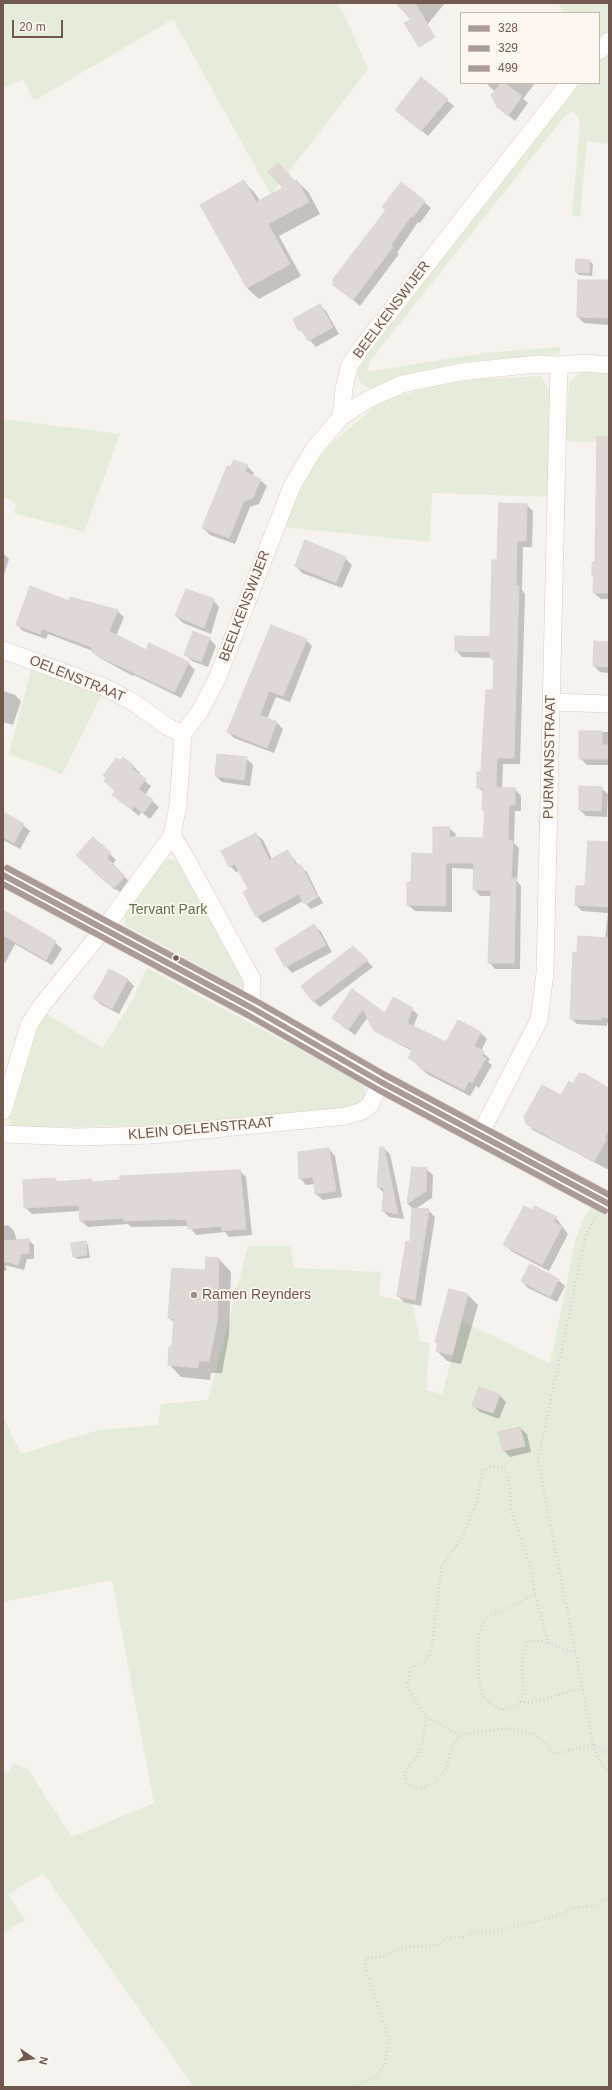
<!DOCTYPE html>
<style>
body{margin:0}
#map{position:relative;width:612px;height:2090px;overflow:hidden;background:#f6f2ee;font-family:Arial,sans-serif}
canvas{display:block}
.frame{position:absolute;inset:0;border:4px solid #725950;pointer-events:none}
.legend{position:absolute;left:460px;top:12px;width:140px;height:72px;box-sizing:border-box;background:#fdf7f0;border:1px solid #c5b8b0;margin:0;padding:5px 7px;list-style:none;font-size:12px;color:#725950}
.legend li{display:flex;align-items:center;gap:8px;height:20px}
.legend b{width:20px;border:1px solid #c5b8b0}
.north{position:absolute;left:12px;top:2038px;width:40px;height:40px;-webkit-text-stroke:3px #fdf7f0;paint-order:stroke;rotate:103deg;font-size:11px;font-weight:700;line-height:16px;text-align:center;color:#725950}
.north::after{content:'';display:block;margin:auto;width:14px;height:18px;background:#725950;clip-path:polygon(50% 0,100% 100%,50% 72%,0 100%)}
.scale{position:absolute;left:12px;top:20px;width:51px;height:18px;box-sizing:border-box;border:2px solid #725950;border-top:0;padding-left:5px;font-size:12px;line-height:14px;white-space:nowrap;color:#725950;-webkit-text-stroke:3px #fdf7f0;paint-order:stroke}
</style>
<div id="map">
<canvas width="612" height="2090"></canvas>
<div class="frame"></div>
<ul class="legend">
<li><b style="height:5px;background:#aa9b96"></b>328</li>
<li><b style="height:5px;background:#aa9b96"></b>329</li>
<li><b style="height:5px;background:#aa9b96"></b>499</li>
</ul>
<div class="north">N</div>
<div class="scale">20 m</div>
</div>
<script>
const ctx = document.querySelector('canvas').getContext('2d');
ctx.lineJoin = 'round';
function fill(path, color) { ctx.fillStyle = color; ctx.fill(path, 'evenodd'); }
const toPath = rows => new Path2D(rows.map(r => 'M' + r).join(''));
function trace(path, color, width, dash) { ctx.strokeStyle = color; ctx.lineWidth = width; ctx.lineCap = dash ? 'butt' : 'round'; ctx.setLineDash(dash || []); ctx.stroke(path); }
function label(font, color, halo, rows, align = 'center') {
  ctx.font = font + ' Arial,sans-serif'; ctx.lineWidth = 3.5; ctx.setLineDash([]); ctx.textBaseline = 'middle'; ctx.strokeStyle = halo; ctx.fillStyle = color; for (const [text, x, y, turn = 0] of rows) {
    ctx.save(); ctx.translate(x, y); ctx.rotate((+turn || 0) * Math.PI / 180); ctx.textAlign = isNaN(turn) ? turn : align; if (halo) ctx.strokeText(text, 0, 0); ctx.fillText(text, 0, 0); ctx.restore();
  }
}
fill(toPath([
 [3,3,337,3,346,19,368,69,271,195,173,19,34,101,23,79,3,88],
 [558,3,609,3,609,144,587,141,580,217,572,215,580,123,577,115,571,111,564,117,370,361,367,372,484,353,560,347,559,354,462,362,411,373,373,388,365,386,360,382,357,375,357,367,361,360,580,83,599,83,599,60,607,51,599,40,599,13,563,13],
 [590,372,609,373,609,443,566,441,568,392,570,381,580,373],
 [541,376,551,394,552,497,432,493,430,542,284,527,309,472,328,447,374,407,398,396,443,384,481,379],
 [3,419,120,434,84,532,14,513,16,503,3,496],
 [32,667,102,694,62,774,9,754],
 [169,859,177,861,183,867,247,982,246,986,242,989,125,925,125,913,161,861],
 [147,968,364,1084,365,1095,361,1103,350,1109,196,1125,15,1128,10,1124,9,1119,35,1031,45,1013,102,1048,132,1001],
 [591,1208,609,1218,609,2087,194,2087,43,1873,8,1895,25,1920,3,1933,3,1771,8,1773,14,1764,27,1768,72,1837,154,1803,112,1580,3,1602,3,1417,21,1454,99,1430,158,1425,161,1404,208,1400,248,1246,290,1246,294,1268,381,1272,379,1296,412,1303,420,1341,430,1343,426,1390,442,1394,462,1321,550,1364,575,1242,582,1221]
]), '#e6ecda');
fill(toPath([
 [397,3,445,3,423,30],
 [421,79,454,106,428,136,396,110],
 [486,83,535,83,523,99,528,103,515,121,498,107,495,92],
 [243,181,255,193,260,201,297,181,309,193,320,214,279,236,301,276,259,299,247,288,201,205],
 [401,183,431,208,420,223,418,222,397,253,399,254,360,306,334,284,387,210],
 [590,261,593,264,592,276,579,275,576,272],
 [608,281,609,325,584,323,578,317],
 [320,305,326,311,339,334,316,347,302,332,307,333,299,329],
 [609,462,609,599,601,599,594,593,595,577,593,574],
 [247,466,254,473,252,476,260,480,267,486,259,504,250,507,235,544,210,535,203,528,231,468],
 [527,505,533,511,532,547,523,547,522,590,525,594,520,764,503,764,502,789,515,789,521,796,521,811,515,811,514,843,519,848,517,881,521,886,520,969,495,969,489,962,492,896,480,896,474,889,474,869,452,868,452,912,415,911,408,905,408,883,412,883,434,855,449,828,456,834,455,838,484,839,486,813,483,810,484,793,478,787,482,773,494,691,495,661,491,658,462,657,456,650,491,638,498,561],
 [3,553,9,559,3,578],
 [345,558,352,565,342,588,302,573,296,566],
 [213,600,219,607,211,634,183,623,176,616],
 [69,602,117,611,124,617,116,636,146,652,150,644,188,663,195,670,181,698,134,675,133,676,100,658,93,651,48,634,46,639,23,631,17,625],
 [210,639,216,646,208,667,192,661,185,655],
 [306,640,312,646,290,702,276,697,267,719,277,723,283,729,274,753,234,738,228,732],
 [609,643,609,673,600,672,594,666],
 [3,691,15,695,21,701,13,725,3,722],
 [580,732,609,732,609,765,587,765,580,758],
 [123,758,134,767,140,773,138,775,151,786,145,795,159,807,150,819,141,812,139,816,114,795,117,792],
 [246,758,253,765,250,786,222,782,216,776],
 [601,788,608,794,607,817,586,816,580,810],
 [3,813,23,825,30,831,20,849,3,840],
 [256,834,263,840,272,859,288,851,299,866,307,872,318,895,305,902,305,904,303,901,263,923,257,916,244,893,250,890,240,871,236,872,230,866],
 [609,843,609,1023,607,1023,607,1026,577,1024,571,1018,578,954,605,939,608,913,582,911,576,905],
 [110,854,116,860,112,865,131,883,121,893,116,889,115,890,84,861],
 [319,896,323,903,311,909,306,904],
 [3,912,55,942,62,949,52,965,15,944,5,963,3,962],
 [314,925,321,932,332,952,292,973,286,966],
 [353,947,373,967,320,1007,313,1001],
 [110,970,128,980,134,986,119,1014,100,1004,94,998],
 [353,990,385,1015,412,1009,418,1015,413,1027,446,1044,458,1021,481,1033,487,1039,481,1051,490,1059,488,1062,492,1065,479,1088,476,1086,470,1096,427,1074,410,1058,413,1051,378,1034,418,1052,418,1050,378,1032,378,1033,368,1017,355,1035,340,1024,333,1018],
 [573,1085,609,1089,609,1170,533,1130,527,1123,561,1097],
 [383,1148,390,1154,404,1219,389,1217,383,1211,385,1194,378,1187],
 [329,1149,335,1156,342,1197,323,1200,316,1194,315,1184,306,1185,300,1178],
 [413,1168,426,1169,433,1175,432,1198,415,1209,428,1210,435,1217,421,1306,404,1302,398,1296,411,1243,413,1209,408,1204],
 [240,1171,246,1177,252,1235,229,1237,225,1232,196,1235,189,1226,131,1227,128,1224,88,1227,81,1221,81,1211,32,1214,25,1207,55,1179,58,1182,90,1180,93,1183],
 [533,1212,556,1218,568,1234,549,1271,511,1251,505,1244],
 [8,1225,14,1231,17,1241,28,1240,34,1245,34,1259,27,1259,24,1270,5,1265,7,1270,3,1271,3,1226],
 [85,1242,88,1245,90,1258,77,1259,74,1256],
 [219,1259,231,1272,229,1335,222,1373,211,1373,210,1380,181,1377,169,1364,173,1347,175,1323,169,1318,206,1272],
 [558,1280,565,1286,557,1302,528,1288,522,1281],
 [449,1290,468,1295,478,1305,461,1364,447,1361,437,1351,438,1344,436,1342],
 [499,1395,506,1402,499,1419,480,1412,473,1405],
 [520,1428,527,1434,531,1452,510,1457,504,1451]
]), '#0003');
const building = toPath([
 [396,3,415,3,435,37,419,47,404,23,411,20,396,3],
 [421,77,448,99,421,131,395,110,421,77],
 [501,83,504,83,522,96,508,116,497,107,491,95,501,83],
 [278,163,295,181,297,180,309,202,268,224,290,264,247,288,200,205,244,180,256,202,283,188,268,172,278,163],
 [401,182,425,201,413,217,411,216,391,245,393,247,353,300,333,285,333,279,386,210,382,207,401,182],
 [576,259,590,260,589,273,575,272,576,259],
 [578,280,608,280,608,318,577,317,578,280],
 [320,304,333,327,308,341,302,331,298,330,293,319,320,304],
 [597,437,609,437,609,593,593,593,594,575,592,575,592,562,595,562,597,437],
 [234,460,248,465,245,472,261,479,253,498,244,501,229,538,202,528,227,466,230,467,234,460],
 [499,503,527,504,526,541,517,541,516,586,519,586,514,758,497,758,496,787,515,788,515,805,509,805,508,840,513,841,511,878,516,878,514,963,488,963,491,890,473,890,474,863,446,863,446,906,407,905,407,882,411,882,412,853,433,854,433,827,450,827,449,837,483,838,485,810,482,810,483,788,477,788,477,772,481,772,486,690,493,690,494,658,490,658,490,652,455,651,455,636,490,637,492,560,497,560,499,503],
 [305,540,346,557,336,583,295,566,305,540],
 [30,586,69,601,70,597,118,610,109,631,146,650,149,643,189,662,174,692,98,656,92,652,91,647,42,629,40,634,16,625,30,586],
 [186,589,214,599,204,628,175,616,186,589],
 [271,625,307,639,283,696,269,691,260,715,277,722,267,748,227,732,271,625],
 [193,631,210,638,201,662,184,655,193,631],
 [594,641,609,642,609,667,593,666,594,641],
 [579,731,602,731,602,745,609,745,609,759,579,759,579,731],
 [217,754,247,757,244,780,215,776,217,754],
 [123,757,134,766,132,769,146,779,138,789,153,800,143,813,134,806,132,810,112,795,115,791,104,781,106,778,103,776,116,758,120,760,123,757],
 [579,786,602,787,601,811,579,810,579,786],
 [3,812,24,824,14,843,3,837,3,812],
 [256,833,269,860,288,850,296,865,301,865,317,896,304,904,299,894,256,917,243,892,248,889,235,864,229,867,221,851,256,833],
 [93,837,111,853,107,858,125,876,114,888,109,883,108,884,76,855,93,837],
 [588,841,609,842,609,907,575,905,576,886,585,886,588,841],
 [3,910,56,941,46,960,3,935,3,910],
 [314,924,326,945,285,967,275,949,314,924],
 [578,936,609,938,609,1018,601,1017,601,1020,570,1019,573,952,577,953,578,936],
 [353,946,368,960,313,1002,301,986,353,946],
 [109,969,128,979,112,1009,93,998,109,969],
 [352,989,385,1013,393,997,413,1008,407,1023,446,1042,458,1020,481,1032,474,1046,484,1051,482,1056,486,1058,472,1083,469,1081,464,1090,420,1068,417,1063,408,1058,413,1049,374,1031,363,1009,348,1030,332,1018,352,989],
 [579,1073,582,1075,583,1073,609,1088,609,1129,605,1137,606,1140,594,1162,526,1124,524,1117,542,1085,561,1095,569,1081,573,1084,579,1073],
 [380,1147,384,1147,398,1214,382,1211,384,1188,377,1187,380,1147],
 [329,1148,336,1191,315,1194,313,1177,299,1179,298,1152,329,1148],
 [412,1167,427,1168,426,1191,407,1204,412,1167],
 [240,1170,246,1229,222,1231,221,1226,188,1229,187,1220,175,1219,124,1221,123,1218,80,1221,79,1206,76,1205,24,1208,23,1180,55,1178,55,1182,91,1179,91,1182,120,1180,120,1176,240,1170],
 [524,1206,532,1210,535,1206,557,1217,554,1222,562,1227,542,1265,503,1245,524,1206],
 [412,1208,429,1209,415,1300,397,1296,406,1241,410,1242,412,1208],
 [29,1239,29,1253,21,1254,18,1265,3,1261,3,1241,29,1239],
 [86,1241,87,1255,73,1257,71,1243,86,1241],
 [206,1257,219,1258,217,1322,209,1361,199,1361,198,1368,168,1365,169,1347,172,1346,174,1319,168,1318,172,1268,205,1270,206,1257],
 [530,1264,559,1279,550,1297,521,1281,530,1264],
 [449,1289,468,1294,452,1355,436,1351,438,1343,435,1342,449,1289],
 [479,1387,500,1395,493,1413,472,1406,479,1387],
 [520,1427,525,1446,503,1451,498,1432,520,1427]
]);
fill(building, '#e0d8d4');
trace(building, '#ded5d1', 1);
const street = toPath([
 [599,51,609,41],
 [341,417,367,400,402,384,461,372,536,364,559,365,585,363,609,365],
 [3,650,104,687,133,702,168,727,183,734],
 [551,702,609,704],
 [183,734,200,711,217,679,292,486,314,449,341,417,344,389,349,367,359,351,569,83],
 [172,836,183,853,252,979,252,1008],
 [3,1111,29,1025,42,1005,103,930,172,836,178,805,183,734],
 [3,1134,77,1137,152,1135,346,1116,362,1111,370,1105,381,1082],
 [480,1134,539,1020,545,973,559,365]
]);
const secondary = toPath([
 [3,875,252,1008,381,1082,609,1204]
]);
trace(street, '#d4cec9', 18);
trace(secondary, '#d6ceca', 23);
trace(toPath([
 [595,1217,586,1235,538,1460,593,1744,598,1759,609,1772],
 [535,1594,510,1607,485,1618,479,1633,478,1647,479,1677,483,1697,500,1710,513,1707,520,1702,524,1692,522,1669,523,1657,527,1642,536,1640,548,1643],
 [575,1653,548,1643,535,1594,531,1567,512,1513,508,1475,504,1468,492,1466,483,1470,477,1501,462,1538,442,1565,431,1654,421,1664,411,1667,407,1686,426,1717,460,1735,507,1728,534,1734,545,1742,551,1752,559,1753,593,1744,609,1755],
 [520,1702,533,1703,581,1688],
 [426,1717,423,1740,417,1758,408,1766,404,1774,406,1783,413,1787,424,1788,436,1782,447,1767,451,1748,460,1735],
 [354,2087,377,2076,385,2064,389,2039,364,1965,366,1958,382,1957,400,1948,437,1945,450,1937,463,1937,477,1932,492,1932,556,1916,575,1908,596,1905,609,1898]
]), '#d9d2d0', 2.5, [1, 3]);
trace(street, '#fefdfc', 17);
trace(secondary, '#fefdfc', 22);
trace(toPath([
 [3,875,252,1008,381,1082,609,1204]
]), '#aa9b96', 6);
trace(toPath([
 [3,884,248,1015,377,1089,605,1211]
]), '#aa9b96', 6);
trace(toPath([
 [7,868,256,1001,385,1075,609,1195]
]), '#aa9b96', 6);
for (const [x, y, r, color] of [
 [176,958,3.5,"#725950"],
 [194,1295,4,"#a08f87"]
]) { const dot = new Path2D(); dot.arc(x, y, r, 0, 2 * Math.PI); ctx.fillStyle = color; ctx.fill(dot); trace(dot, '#fdf7f0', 1.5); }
label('14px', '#725950', '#fdf7f0', [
 ["BEELKENSWIJER",392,310,-53],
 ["BEELKENSWIJER",245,606,-69],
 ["OELENSTRAAT",77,679,22],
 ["PURMANSSTRAAT",550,757,-89],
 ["KLEIN OELENSTRAAT",201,1129,-5]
]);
label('14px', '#5b774a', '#fdf7f0', [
 ["Tervant Park",168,910]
]);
label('14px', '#725950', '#fdf7f0', [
 ["Ramen Reynders",202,1295]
], 'left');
</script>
